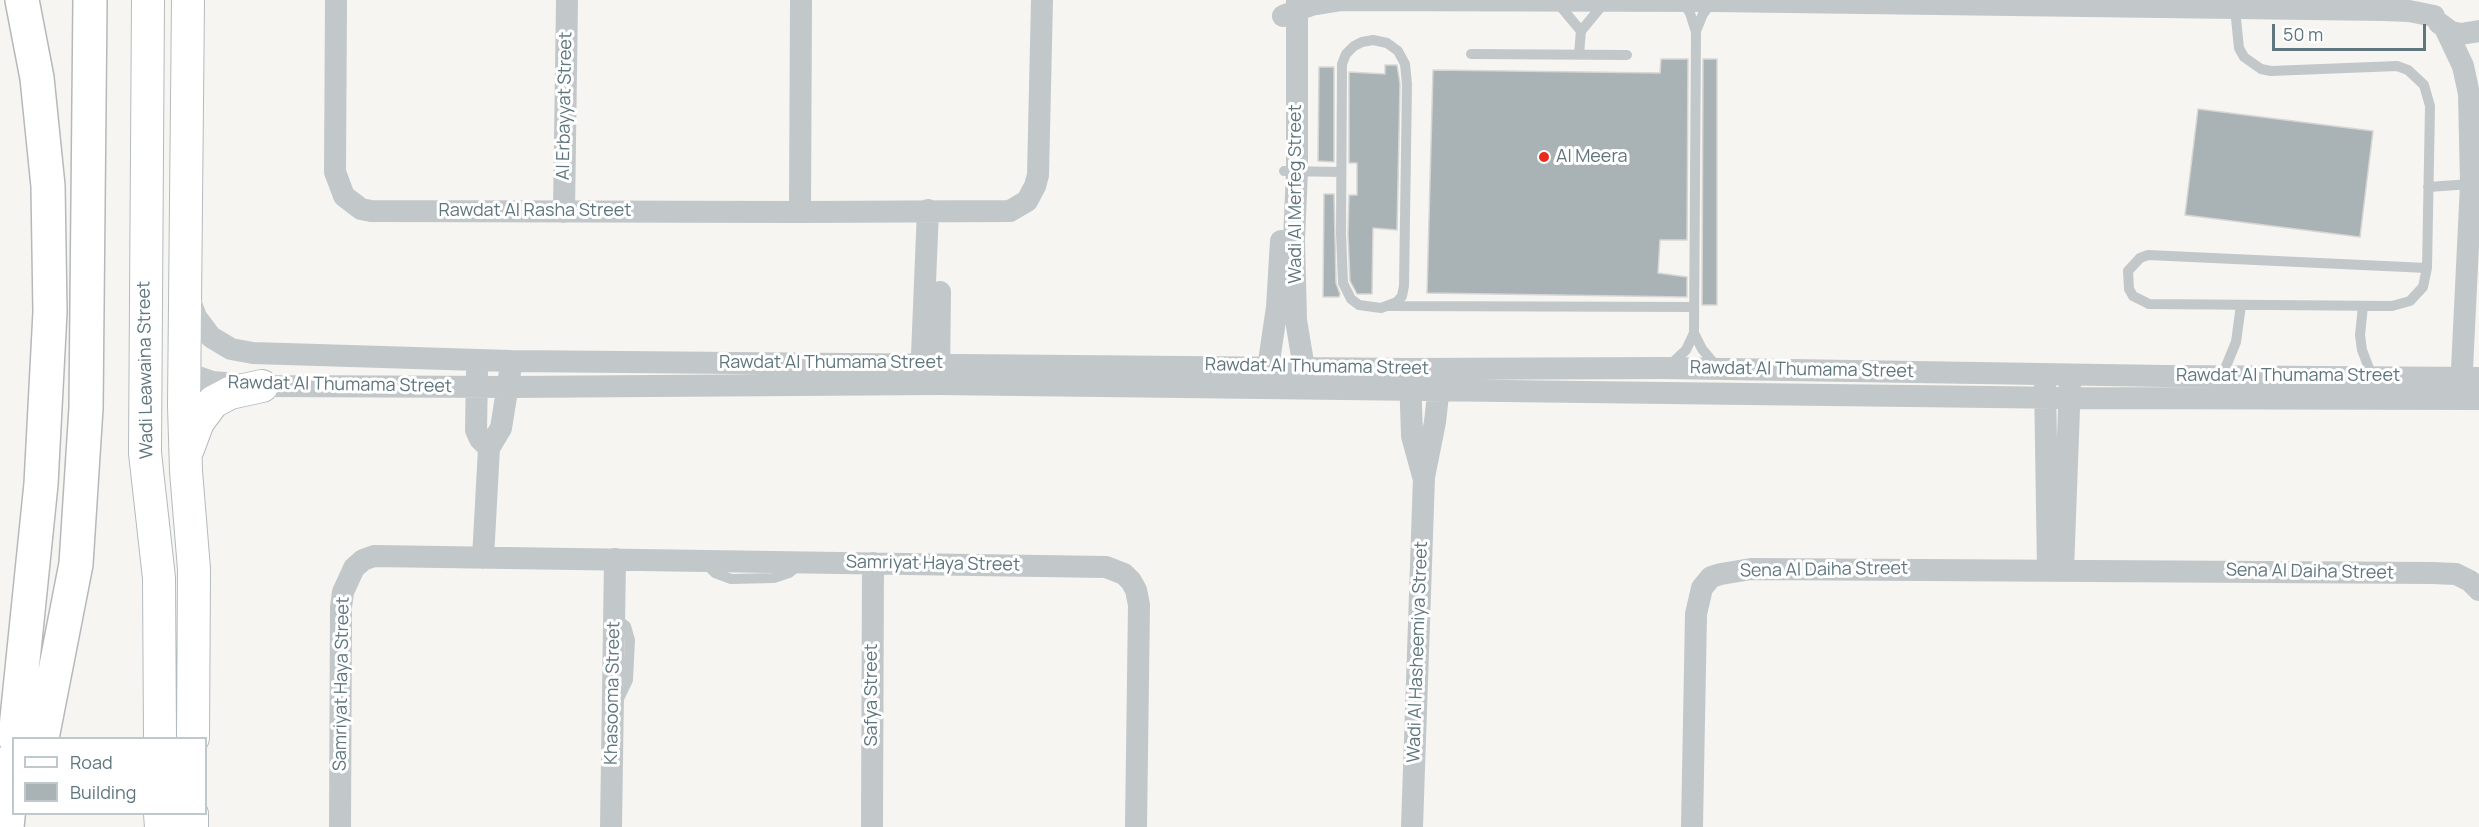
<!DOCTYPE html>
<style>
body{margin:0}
#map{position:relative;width:2479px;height:827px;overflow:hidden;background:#f6f5f1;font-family:Manrope,sans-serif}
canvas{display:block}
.legend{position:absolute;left:12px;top:737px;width:195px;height:78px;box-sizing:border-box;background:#fff;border:2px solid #bfc8cb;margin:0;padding:8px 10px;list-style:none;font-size:18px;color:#5f767e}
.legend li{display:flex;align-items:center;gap:12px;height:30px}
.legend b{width:30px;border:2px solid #bfc8cb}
.scale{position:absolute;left:2272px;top:24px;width:154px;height:27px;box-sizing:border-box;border:3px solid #5f767e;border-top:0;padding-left:8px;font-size:18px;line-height:21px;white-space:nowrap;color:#5f767e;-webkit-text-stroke:4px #fff;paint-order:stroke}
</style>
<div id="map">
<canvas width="2479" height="827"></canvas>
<ul class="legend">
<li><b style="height:8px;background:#fff"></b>Road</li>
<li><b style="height:16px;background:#a9b3b6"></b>Building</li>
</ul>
<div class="scale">50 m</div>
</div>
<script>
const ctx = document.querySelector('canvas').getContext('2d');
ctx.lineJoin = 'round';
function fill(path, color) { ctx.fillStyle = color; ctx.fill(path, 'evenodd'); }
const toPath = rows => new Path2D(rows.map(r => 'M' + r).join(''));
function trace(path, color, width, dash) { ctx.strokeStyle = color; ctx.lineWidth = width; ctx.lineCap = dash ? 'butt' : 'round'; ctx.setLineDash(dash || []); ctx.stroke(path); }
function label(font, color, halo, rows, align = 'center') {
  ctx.font = font + ' Manrope,sans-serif'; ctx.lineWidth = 6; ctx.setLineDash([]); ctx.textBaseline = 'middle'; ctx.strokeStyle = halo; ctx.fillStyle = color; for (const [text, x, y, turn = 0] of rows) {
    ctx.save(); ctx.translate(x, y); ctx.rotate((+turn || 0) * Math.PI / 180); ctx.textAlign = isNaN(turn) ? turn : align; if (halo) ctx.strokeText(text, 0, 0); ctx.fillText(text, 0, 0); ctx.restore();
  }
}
const building = toPath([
 [1661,59,1688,59,1687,240,1660,240,1658,273,1687,277,1687,297,1427,293,1433,70,1660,73,1661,59],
 [1703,59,1717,59,1717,305,1702,305,1703,59],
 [1385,65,1397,65,1400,84,1397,230,1373,228,1372,294,1357,294,1350,281,1348,234,1349,195,1357,195,1357,163,1349,163,1349,72,1385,74,1385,65],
 [1319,67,1334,67,1334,162,1318,161,1319,67],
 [2198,109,2373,131,2360,237,2185,215,2198,109],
 [1324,194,1334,194,1336,283,1340,294,1339,297,1323,297,1324,194]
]);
fill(building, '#a9b3b6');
trace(building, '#d7d6d4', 1.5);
const secondary = toPath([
 [148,0,145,453,159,578,160,738],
 [188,0,184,406,186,471,194,569,193,738],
 [188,449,198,422,213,402,230,393,262,386],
 [160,814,161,827],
 [192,827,192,814]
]);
const highway = toPath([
 [15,738,41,484,50,312,48,186,37,78,22,0],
 [42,738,76,564,86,408,90,0],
 [7,827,14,757]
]);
trace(secondary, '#b4bbbe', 34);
trace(highway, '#b5b9bb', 36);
trace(toPath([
 [1554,4,1561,7,1581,31],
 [2235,9,2239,48,2244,57,2261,69,2271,71,2397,66,2408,70,2424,85,2430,106,2427,268,2423,287,2410,301,2392,306,2149,304,2133,296,2129,289,2128,271,2140,258,2148,255,2427,268],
 [1696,31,1703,14,1713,1],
 [1373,40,1387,43,1398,51,1405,64,1407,84,1404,286,1402,296,1397,302,1381,308,1359,305,1351,299,1343,283,1341,234,1342,64,1346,54,1354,46,1362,42,1373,40],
 [1471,54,1627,55],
 [1579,54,1581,31,1600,8,1608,3],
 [1284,171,1341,172],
 [2428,187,2471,184],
 [1389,306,1694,307],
 [2363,306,2360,335,2362,350,2372,376],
 [1694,333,1702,349,1717,367],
 [1669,366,1686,350,1694,333,1696,32,1690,13,1685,5,1680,3],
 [2222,376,2236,342,2241,305],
 [705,563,715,573,731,579,774,578,789,573,798,566],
 [614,617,626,626,630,640,628,680,617,703]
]), '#c2c7c9', 10);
trace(toPath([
 [336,0,335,172,344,196,361,209,371,211,800,212,1010,211,1027,201,1035,186,1038,175,1042,0],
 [1297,0,1297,171,1294,240,1296,320,1306,380],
 [1283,16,1311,5,1342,0,1713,1,2384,10,2409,11,2434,16],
 [2439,23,2451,32,2461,34,2479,31],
 [2445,28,2463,66,2469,94,2471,184,2461,390],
 [564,212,567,0],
 [800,212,801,0],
 [189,298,196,317,211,337,231,349,253,353,511,361,1410,369,1664,368,2165,376,2479,378],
 [183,372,212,382,262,386,509,387,938,384,2071,398,2479,399],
 [477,373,476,430,480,439,489,448],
 [1410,375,1412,436,1423,476],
 [921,379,928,210],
 [939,379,940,292],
 [1266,382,1277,307,1281,241],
 [2045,382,2048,570],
 [483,558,489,448,501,428,510,372],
 [2063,570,2070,382],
 [340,827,341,607,343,592,354,568,363,560,374,556,1106,567,1124,574,1131,581,1136,590,1139,605,1136,827],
 [611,827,615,559],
 [872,827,873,563],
 [1412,827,1424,477,1435,422,1440,377],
 [1692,827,1696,614,1702,588,1711,577,1721,574,1751,569,2432,573,2456,574,2470,581,2479,590]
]), '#c2c7c9', 22);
trace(secondary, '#fff', 32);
trace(highway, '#fff', 33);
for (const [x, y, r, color] of [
 [1544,157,6,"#eb2b1c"]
]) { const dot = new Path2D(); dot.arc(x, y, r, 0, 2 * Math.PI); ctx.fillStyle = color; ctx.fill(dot); trace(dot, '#fff', 2); }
label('18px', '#5f767e', '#fff', [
 ["Al Erbayyat Street",565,106,-89],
 ["Wadi Al Merfeg Street",1296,194,-90],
 ["Rawdat Al Rasha Street",535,211],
 ["Rawdat Al Thumama Street",831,363],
 ["Rawdat Al Thumama Street",1317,367,1],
 ["Wadi Leawaina Street",146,370,-91],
 ["Rawdat Al Thumama Street",1802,370,1],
 ["Rawdat Al Thumama Street",2288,376],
 ["Rawdat Al Thumama Street",340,385,1],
 ["Samriyat Haya Street",933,564,1],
 ["Sena Al Daiha Street",1824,570,-1],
 ["Sena Al Daiha Street",2310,572,1],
 ["Wadi Al Hasheemiya Street",1418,652,-88],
 ["Samriyat Haya Street",342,684,-89],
 ["Khasooma Street",613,693,-89],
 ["Safya Street",872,695,-90]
]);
label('18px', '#5f767e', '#fff', [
 ["Al Meera",1556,157]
], 'left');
</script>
